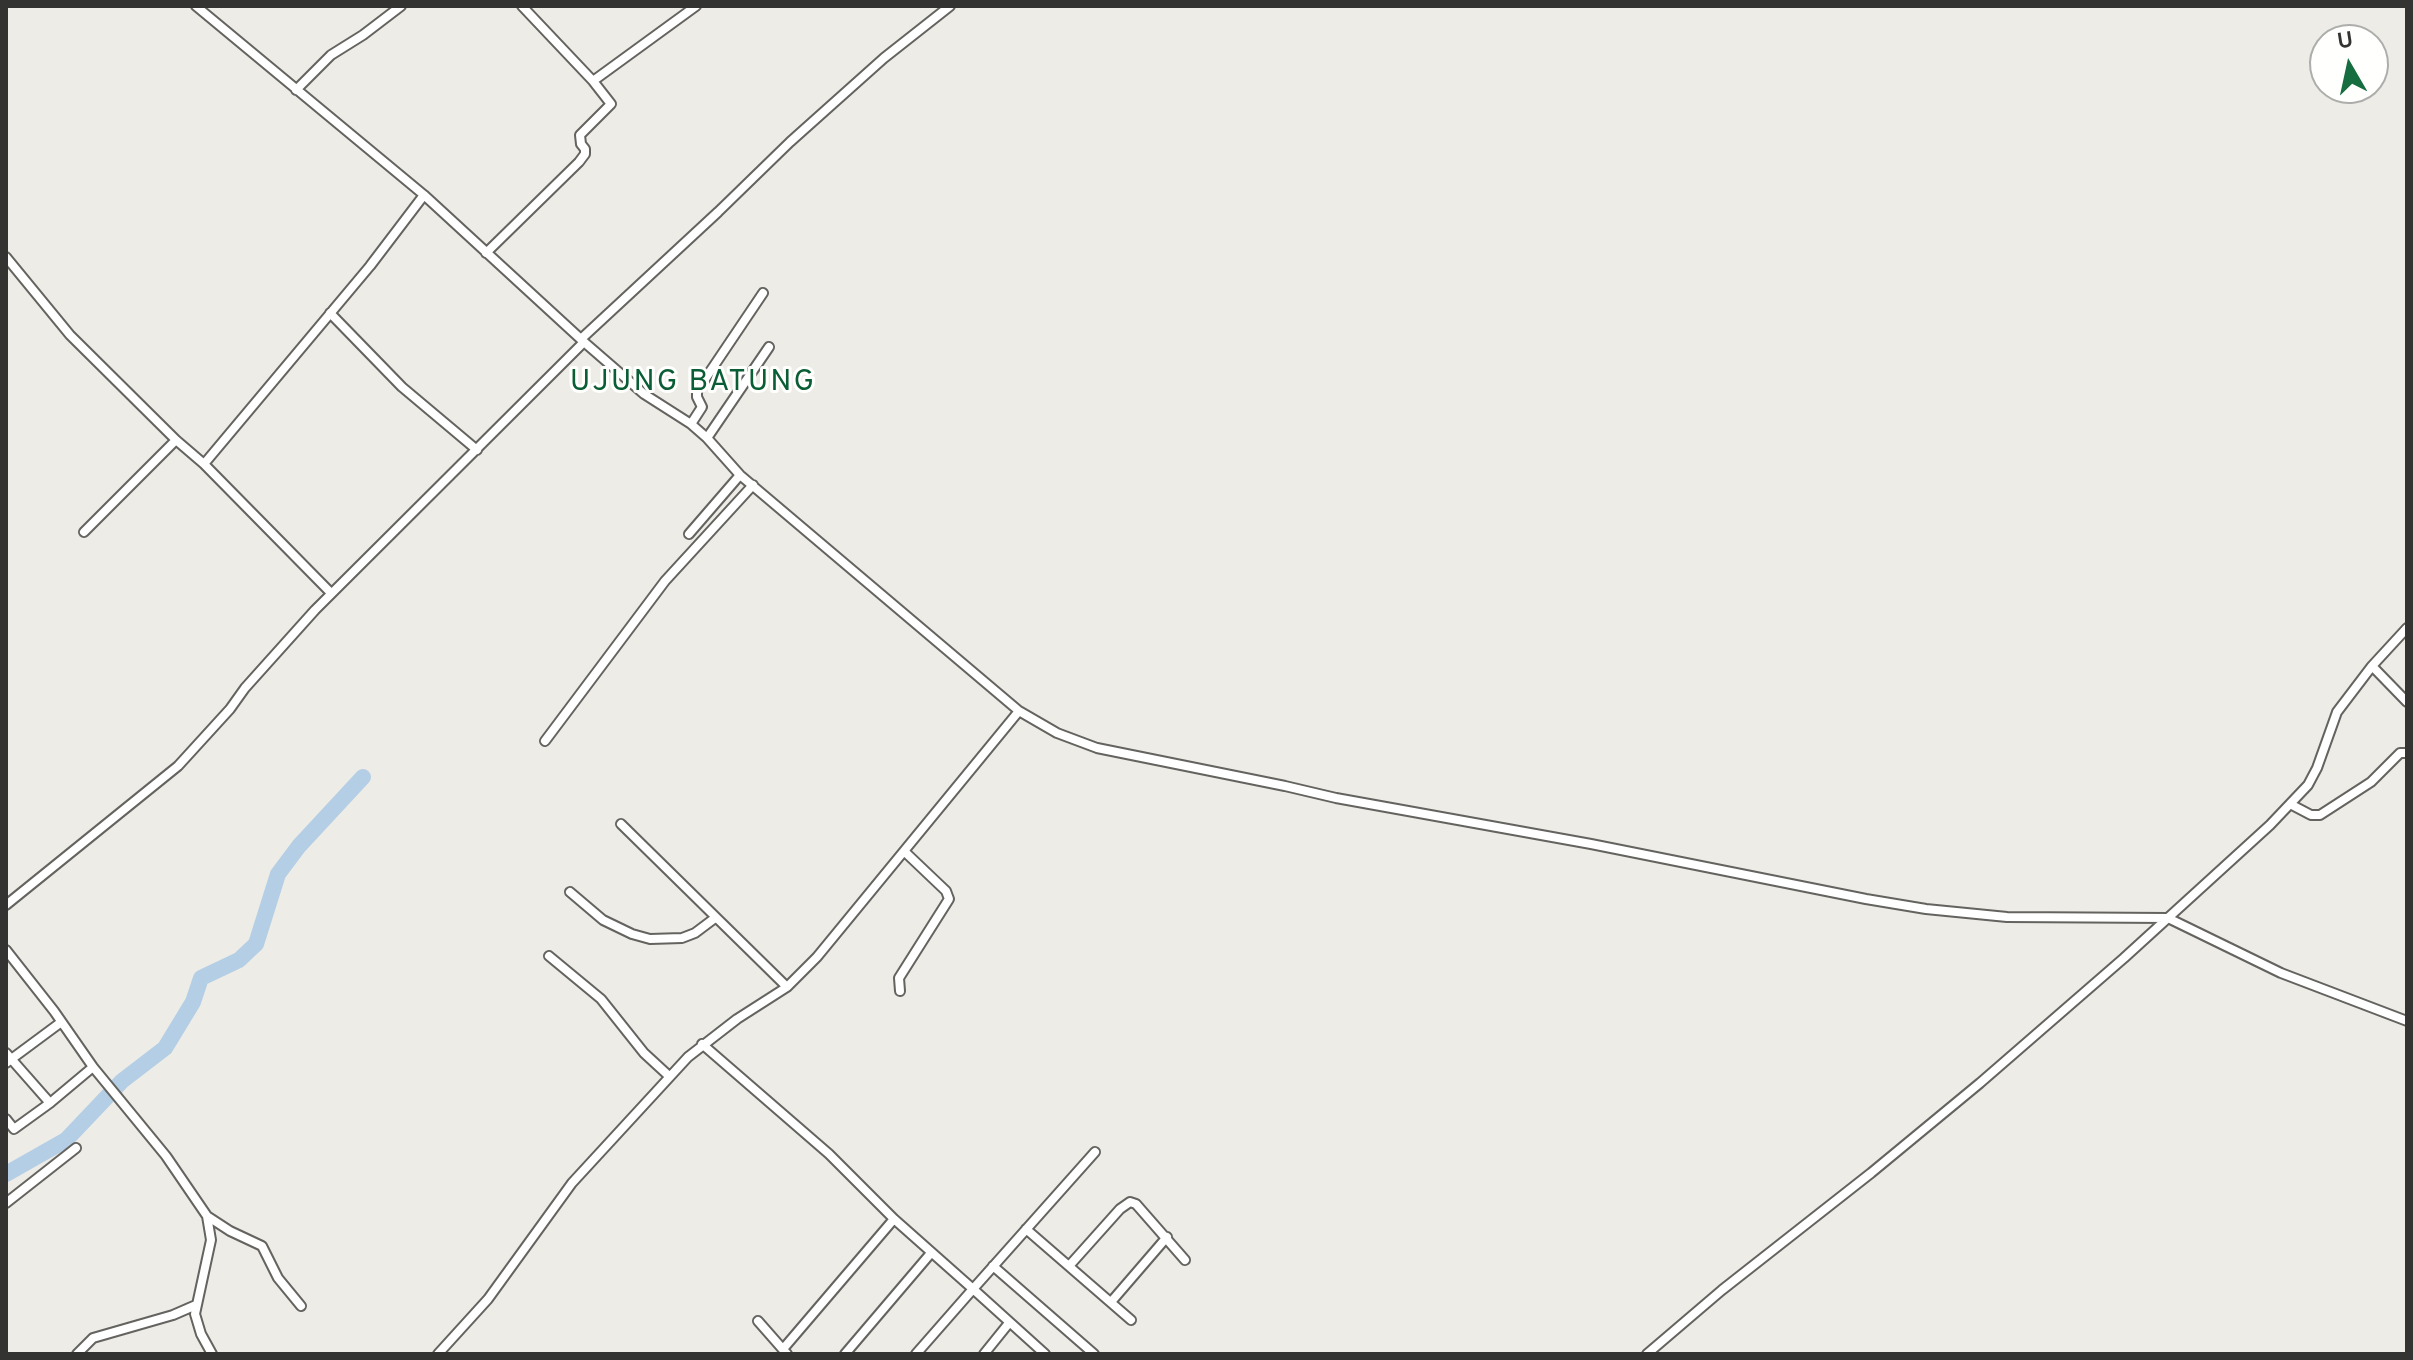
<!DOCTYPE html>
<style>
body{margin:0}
#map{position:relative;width:2413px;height:1360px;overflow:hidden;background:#edece7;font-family:Overpass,sans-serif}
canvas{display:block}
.frame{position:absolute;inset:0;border:8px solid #333331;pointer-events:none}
.north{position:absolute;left:2309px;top:24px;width:80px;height:80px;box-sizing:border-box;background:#fffffe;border:2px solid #adadac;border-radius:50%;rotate:351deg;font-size:22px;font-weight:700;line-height:32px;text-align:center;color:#333331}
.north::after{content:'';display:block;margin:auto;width:28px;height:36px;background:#166d3f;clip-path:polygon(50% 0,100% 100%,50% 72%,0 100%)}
</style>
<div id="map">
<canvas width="2413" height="1360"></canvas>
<div class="frame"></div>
<div class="north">U</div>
</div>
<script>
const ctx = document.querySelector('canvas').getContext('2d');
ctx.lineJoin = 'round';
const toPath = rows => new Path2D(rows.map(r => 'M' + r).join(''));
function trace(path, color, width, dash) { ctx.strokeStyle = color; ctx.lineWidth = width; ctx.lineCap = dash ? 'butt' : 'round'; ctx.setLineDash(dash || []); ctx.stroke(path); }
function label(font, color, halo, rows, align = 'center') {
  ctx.font = font + ' Overpass,sans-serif'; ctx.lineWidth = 6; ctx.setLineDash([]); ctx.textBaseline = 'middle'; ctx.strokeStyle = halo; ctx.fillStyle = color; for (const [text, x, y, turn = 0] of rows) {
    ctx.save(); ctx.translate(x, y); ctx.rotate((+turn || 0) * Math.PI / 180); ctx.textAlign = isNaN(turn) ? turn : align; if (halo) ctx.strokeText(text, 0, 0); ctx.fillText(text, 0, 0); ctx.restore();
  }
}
trace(toPath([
 [6,1174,66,1140,122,1081,165,1048,193,1002,201,978,239,960,256,944,278,874,299,846,363,777]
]), '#b4cee5', 16);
const street = toPath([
 [196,6,424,195,584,342,644,394,691,424,707,438,740,475,1019,711,817,957,787,987,737,1019,688,1057,572,1183,488,1299,438,1354],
 [593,81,696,6],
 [296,90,331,55,363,35,401,6],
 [486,253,579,162,585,154,585,149,581,144,580,135,611,104,593,81,522,6],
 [6,257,70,335,176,440,204,464,331,593],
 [330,313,402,387,477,450],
 [581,339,718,212,790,142,884,58,950,6],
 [691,424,702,407,697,397,697,391,763,293],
 [707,438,769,347],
 [204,464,370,266,424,195],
 [84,532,176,440],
 [689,534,740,475],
 [2372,666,2407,702],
 [1019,711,1057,733,1097,748,1285,786,1336,798,1591,844,1866,899,1926,909,2007,917,2168,918,2281,973,2407,1021],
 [545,741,665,581,753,485],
 [2290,804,2311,815,2320,815,2371,782,2400,753,2407,753],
 [621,824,787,987],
 [570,892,603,920,632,934,650,939,682,938,695,933,715,918],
 [6,905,178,766,230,709,245,688,315,610,584,342],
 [6,950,54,1011,93,1067,166,1156,207,1216,211,1240,195,1314,201,1334,212,1354],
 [549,956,601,999,644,1053,669,1076],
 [900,991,899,978,949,899,946,891,905,852],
 [702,1044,829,1154,894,1219,973,1289,916,1354],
 [6,1053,50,1103,14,1129,6,1119],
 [6,1063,60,1023],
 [50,1103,93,1067],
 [6,1203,76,1148],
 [207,1216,230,1231,262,1246,278,1278,301,1306],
 [1026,1229,1131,1320],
 [993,1266,1094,1354],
 [1069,1266,1120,1209,1130,1202,1136,1204,1185,1260],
 [1111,1302,1167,1237],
 [758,1321,787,1354],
 [783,1349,894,1219],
 [77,1354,93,1338,173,1315,196,1305],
 [845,1354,931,1253],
 [984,1354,1009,1323],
 [1045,1354,973,1289,1095,1152],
 [1647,1354,1722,1290,1871,1173,1980,1083,2124,958,2270,825,2308,785,2317,768,2337,712,2372,666,2407,628]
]);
trace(street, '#64635f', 12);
trace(street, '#fff', 8);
ctx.letterSpacing = '2px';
label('30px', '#0a5d34', '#fffffe', [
 ["UJUNG BATUNG",693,384]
]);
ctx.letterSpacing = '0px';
</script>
